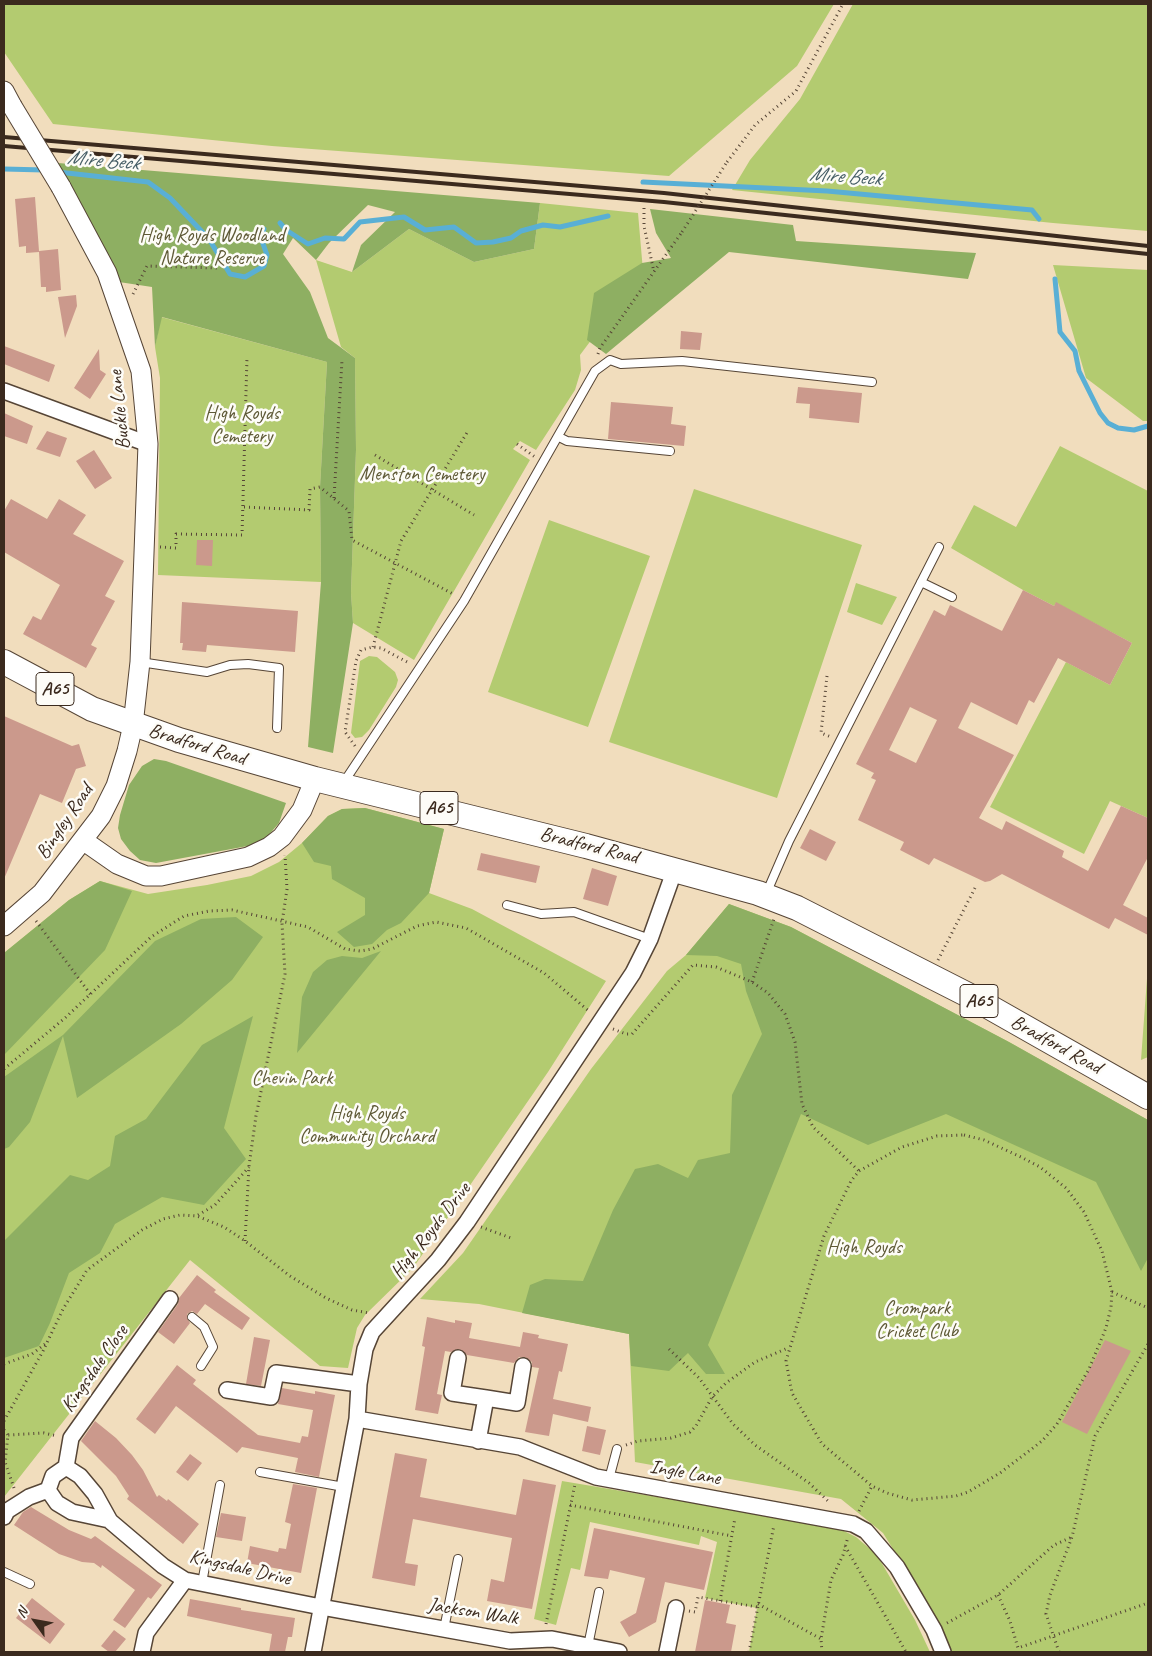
<!DOCTYPE html>
<style>
body{margin:0}
#map{position:relative;width:1152px;height:1656px;overflow:hidden;background:#f1ddbd;font-family:Caveat,sans-serif}
canvas{display:block}
.frame{position:absolute;inset:0;border:5px solid #3b2a1e;pointer-events:none}
.north{position:absolute;left:10px;top:1596px;width:50px;height:50px;-webkit-text-stroke:4px #fdfcf7;paint-order:stroke;rotate:302deg;font-size:14px;font-weight:700;line-height:20px;text-align:center;color:#3b2a1e}
.north::after{content:'';display:block;margin:auto;width:18px;height:22px;background:#3b2a1e;clip-path:polygon(50% 0,100% 100%,50% 72%,0 100%)}
</style>
<div id="map">
<canvas width="1152" height="1656"></canvas>
<div class="frame"></div>
<div class="north">N</div>
</div>
<script>
const ctx = document.querySelector('canvas').getContext('2d');
ctx.lineJoin = 'round';
function fill(path, color) { ctx.fillStyle = color; ctx.fill(path, 'evenodd'); }
const toPath = rows => new Path2D(rows.map(r => 'M' + r).join(''));
function trace(path, color, width, dash) { ctx.strokeStyle = color; ctx.lineWidth = width; ctx.lineCap = dash ? 'butt' : 'round'; ctx.setLineDash(dash || []); ctx.stroke(path); }
function label(font, color, halo, rows, align = 'center') {
  ctx.font = font + ' Caveat,sans-serif'; ctx.lineWidth = 5; ctx.setLineDash([]); ctx.textBaseline = 'middle'; ctx.strokeStyle = halo; ctx.fillStyle = color; for (const [text, x, y, turn = 0] of rows) {
    ctx.save(); ctx.translate(x, y); ctx.rotate((+turn || 0) * Math.PI / 180); ctx.textAlign = isNaN(turn) ? turn : align; if (halo) ctx.strokeText(text, 0, 0); ctx.fillText(text, 0, 0); ctx.restore();
  }
}
fill(toPath([
 [4,4,834,4,797,66,669,176,272,146,53,124,4,52],
 [853,4,1148,4,1148,231,1053,223,732,190,750,160,800,99],
 [540,203,638,213,643,271,580,355,581,370,575,390,536,450,520,441,513,449,530,460,414,660,353,623,351,593,356,450,355,358,341,347,316,260,352,272,409,229,474,262,534,249],
 [1053,265,1148,270,1148,421,1143,421,1086,378],
 [161,317,327,362,320,487,321,582,158,575,160,378,155,347],
 [1060,446,1148,491,1148,818,1110,801,1084,854,990,807,1066,662,1110,685,1132,643,1056,603,1054,606,1023,590,951,548,974,505,1016,527],
 [694,489,862,545,777,798,609,742],
 [549,520,650,556,588,727,488,692],
 [856,583,897,597,882,625,847,612],
 [369,656,377,657,395,672,398,680,396,687,369,730,362,737,355,738,351,733,360,661],
 [365,808,444,829,429,893,472,909,606,981,548,1072,413,1268,365,1315,357,1328,348,1368,320,1366,190,1260,4,1497,4,953,69,900,100,881,148,894,207,885,251,876,279,862,302,843,328,816,342,809],
 [729,904,791,927,1009,1042,1148,1120,1148,1652,949,1652,933,1613,883,1533,841,1499,635,1462,629,1334,479,1304,420,1299,463,1253,591,1069,667,971,686,955],
 [1148,965,1148,1057,1141,1060],
 [562,1481,836,1527,856,1537,877,1555,915,1620,930,1652,749,1652,757,1608,705,1598,717,1542,701,1536,699,1545,590,1522,580,1570,571,1568,556,1625,534,1619]
]), '#b3cb70');
fill(toPath([
 [58,163,540,203,534,249,474,262,409,229,352,272,361,245,395,212,368,205,329,243,316,260,293,238,283,254,310,292,328,338,355,358,356,450,351,593,353,623,333,753,308,747,321,582,320,487,327,362,162,317,155,347,152,287,119,282],
 [650,209,793,225,796,241,976,253,968,279,729,252,606,354,587,340,594,293,642,263,671,258,656,233],
 [154,759,166,761,286,803,279,823,267,837,253,845,156,863,140,860,130,851,121,839,118,828,120,815,129,785,142,766],
 [365,808,444,829,429,893,401,923,387,930,372,944,354,947,337,932,365,915,365,898,332,879,331,866,314,862,302,843,328,816,342,809],
 [100,881,132,891,105,950,4,1055,4,953,69,900],
 [729,904,791,927,1009,1042,1148,1120,1148,1258,1141,1271,1096,1182,946,1114,868,1145,801,1114,708,1345,725,1374,706,1374,688,1353,669,1371,631,1366,629,1334,522,1313,530,1285,545,1279,583,1281,613,1210,635,1169,658,1164,688,1178,698,1160,730,1153,732,1095,762,1034,746,991,741,964,717,956,686,955],
 [236,917,263,937,232,980,181,1024,77,1098,63,1036,30,1122,9,1147,4,1149,4,1077,63,1035,155,941,201,919],
 [381,951,297,1053,302,997,313,972,327,960,342,956,362,958],
 [253,1016,224,1128,246,1159,204,1205,162,1197,115,1224,100,1253,69,1273,50,1323,39,1346,4,1358,4,1241,70,1175,88,1180,110,1166,115,1136,146,1119,202,1045]
]), '#8eaf62');
trace(toPath([
 [4,169,44,170],
 [58,172,148,182,170,198,209,239,230,274,245,277,264,266,267,255,261,238,264,229],
 [643,182,827,191,1032,210,1039,219],
 [280,223,286,230,308,244,325,238,344,239,360,222,404,217,425,230,454,227,476,243,493,242,511,238,521,231,543,225,560,227,608,216],
 [1055,279,1060,332,1075,351,1079,371,1100,413,1108,423,1118,428,1134,430,1148,426]
]), '#59afd5', 5);
fill(toPath([
 [35,197,39,251,58,249,61,290,46,292,46,287,41,287,39,252,26,253,26,246,19,247,15,199],
 [76,295,77,306,65,338,58,297],
 [681,331,702,333,700,350,680,349],
 [4,346,55,365,49,382,4,364],
 [99,349,100,370,106,374,90,399,74,388],
 [798,387,862,393,859,423,809,418,810,404,796,403],
 [611,402,673,407,671,424,686,426,684,446,608,439],
 [4,413,33,426,27,444,4,436],
 [47,431,67,438,60,457,36,449],
 [94,450,112,478,95,489,76,461],
 [11,499,47,519,59,499,86,515,73,534,124,561,105,596,115,601,91,645,97,648,86,668,23,634,33,616,41,620,60,585,4,552,4,511],
 [197,540,213,540,212,566,196,565],
 [1023,590,1054,606,1056,602,1132,643,1110,685,1058,658,1034,703,1029,700,1017,725,971,702,958,728,1014,755,979,818,1002,830,1006,821,1064,851,1062,857,1088,871,1121,806,1148,818,1148,857,1123,905,1148,918,1148,935,1115,918,1109,929,1002,874,990,881,985,882,934,858,929,865,900,850,904,842,858,820,876,780,871,778,874,773,856,764,934,610,945,616,950,605,1002,631],
 [910,707,937,720,916,763,889,750],
 [182,602,298,611,295,652,207,645,206,652,182,650,183,643,180,643],
 [4,716,72,746,79,744,86,766,76,769,62,803,40,794,4,879],
 [810,829,836,842,826,861,800,848],
 [481,853,540,866,536,883,477,870],
 [592,868,617,876,608,906,583,899],
 [197,1275,216,1290,214,1292,250,1318,242,1330,205,1304,197,1314,192,1311,187,1314,187,1318,190,1323,174,1344,158,1332,178,1304,179,1298],
 [427,1317,455,1323,455,1320,472,1323,469,1338,520,1347,523,1332,539,1335,538,1338,568,1344,562,1372,559,1371,553,1399,591,1407,588,1422,553,1414,549,1436,525,1432,539,1368,532,1367,532,1362,525,1357,519,1357,514,1363,467,1355,459,1349,451,1352,445,1351,437,1394,442,1395,438,1414,415,1410,425,1347,422,1346],
 [254,1337,270,1340,261,1386,246,1384],
 [1105,1340,1131,1351,1087,1434,1062,1422],
 [177,1365,196,1380,193,1384,258,1435,300,1443,302,1436,308,1437,313,1410,278,1404,282,1388,315,1394,315,1391,335,1395,319,1477,295,1472,298,1458,242,1447,237,1453,176,1406,155,1434,136,1419],
 [95,1421,116,1438,132,1455,143,1470,157,1497,159,1495,167,1501,168,1499,199,1524,183,1544,127,1499,129,1496,116,1476,81,1441],
 [587,1426,606,1430,600,1455,582,1451],
 [395,1453,427,1459,420,1497,516,1515,523,1479,556,1485,532,1609,487,1601,491,1579,504,1582,512,1538,413,1519,405,1563,418,1565,415,1586,372,1578],
 [190,1454,202,1463,188,1481,176,1472],
 [293,1484,317,1488,301,1573,247,1563,250,1546,278,1552,279,1548,286,1549,291,1524,285,1522],
 [31,1507,69,1530,91,1539,95,1536,162,1585,151,1599,148,1597,125,1628,113,1620,135,1590,102,1565,101,1568,94,1563,82,1562,59,1554,14,1525,23,1512],
 [221,1513,246,1517,242,1541,216,1537],
 [594,1528,713,1552,704,1590,665,1582,656,1622,629,1637,620,1622,636,1613,645,1578,610,1570,608,1579,584,1576],
 [32,1598,65,1624,50,1644,16,1618],
 [190,1599,241,1608,241,1610,295,1618,292,1637,288,1637,285,1652,269,1652,272,1634,187,1616],
 [705,1600,730,1605,726,1623,736,1625,731,1652,695,1652],
 [114,1630,126,1639,115,1652,109,1652,101,1646]
]), '#cb998c');
const service = toPath([
 [559,437,567,441,670,451],
 [921,582,952,597],
 [140,662,207,672,230,665,248,664,279,668,277,728],
 [344,782,464,601,595,371,610,360,621,364,682,361,872,382],
 [766,894,789,841,939,547],
 [507,905,541,914,574,912,650,939],
 [192,1317,204,1327,213,1347,201,1366],
 [260,1472,344,1487],
 [609,1479,617,1449],
 [4,1572,30,1584],
 [202,1583,220,1485],
 [444,1629,458,1559],
 [588,1646,599,1592]
]);
const minor = toPath([
 [4,391,148,444],
 [458,1358,452,1393,486,1398,478,1441],
 [227,1390,271,1397,276,1373,359,1384],
 [486,1398,517,1403,523,1366],
 [357,1419,520,1447,596,1477,853,1524,866,1531,897,1567,934,1630,943,1652],
 [66,1467,71,1438,170,1299],
 [4,1517,7,1511,29,1497,48,1490],
 [109,1520,72,1512,57,1503,48,1490,53,1476,66,1467,80,1476,95,1494,110,1521,163,1566,185,1580,321,1607,510,1641,552,1639,619,1652],
 [142,1652,146,1633,185,1580],
 [313,1652,357,1419,359,1384,365,1349,372,1332,438,1260,467,1222,633,973,650,939,675,869],
 [667,1652,676,1608]
]);
const tertiary = toPath([
 [4,91,12,106],
 [84,841,117,864,146,876,161,876,248,857,269,847,282,837,302,810,315,779],
 [4,926,42,893,101,816,116,786,127,751,133,725,140,662,148,444,141,371,107,273,61,187]
]);
const primary = toPath([
 [4,662,92,709,179,740,315,779,586,846,758,893,797,908,970,996,1148,1097]
]);
trace(service, '#564536', 10);
trace(minor, '#564536', 18);
trace(tertiary, '#564536', 21);
trace(primary, '#564536', 26);
trace(toPath([
 [727,162,755,125,796,91,843,4],
 [644,208,644,226,654,272],
 [133,294,147,266,219,268],
 [598,354,600,348,682,232],
 [517,444,535,457],
 [375,455,474,515],
 [334,498,342,360],
 [244,507,309,510,310,489,320,487,349,511,352,540,455,595],
 [160,547,176,548,176,534,242,535,247,357],
 [373,647,401,541,468,431],
 [827,676,821,733,831,737],
 [355,746,345,732,356,661,361,650,373,647,381,648,409,663],
 [36,921,91,995],
 [938,960,975,888],
 [752,982,774,919],
 [613,1029,626,1034,632,1034,693,965,716,967,752,982,768,993,785,1014,795,1042,802,1104,813,1127,859,1171],
 [4,1069,65,1018,151,937,184,916,209,911,232,910,308,927,345,949,360,951,372,949,417,926,436,922,466,928,544,973,590,1012],
 [964,1135,984,1140,1021,1157,1040,1167,1066,1188,1084,1212,1102,1251,1112,1292,1111,1307,1106,1328,1089,1369,1057,1424,1042,1441,1000,1473,968,1492,956,1496,912,1500,887,1493,872,1486,822,1444,792,1393,786,1361,824,1236,851,1181,859,1171,902,1147,937,1136,964,1135],
 [198,1215,215,1205,249,1167],
 [481,1227,511,1238],
 [245,1241,249,1166,256,1116,285,974,282,923,287,889,285,855],
 [1112,1292,1148,1308],
 [669,1349,699,1378,733,1424,755,1445,809,1483,830,1503],
 [4,1364,32,1354,45,1344],
 [4,1421,43,1351,63,1309,87,1270,142,1230,163,1219,180,1215,197,1216,224,1227,245,1241,290,1276,326,1298,352,1310,369,1313],
 [4,1430,8,1435],
 [626,1445,638,1441,671,1438,690,1432,696,1426,712,1397,726,1383,755,1362,788,1348],
 [14,1488,5,1462,8,1435,44,1433,57,1436],
 [570,1505,732,1536],
 [859,1511,872,1486],
 [845,1546,906,1652],
 [998,1595,1010,1621,1018,1648,1148,1603],
 [720,1601,735,1518],
 [758,1604,821,1639],
 [689,1611,695,1612,698,1597,757,1607],
 [947,1623,998,1595,1054,1545,1072,1537],
 [546,1624,575,1484],
 [749,1652,774,1525],
 [822,1652,821,1639,831,1580,843,1555,848,1537],
 [1059,1652,1046,1614,1050,1595,1072,1537,1095,1436,1148,1344]
]), '#564536', 3, [1, 4]);
trace(service, '#fff', 8);
trace(minor, '#fff', 15);
trace(tertiary, '#fff', 19);
trace(primary, '#fff', 24);
trace(toPath([
 [4,137,664,193,1148,246],
 [4,146,664,202,1148,254]
]), '#3b2a1e', 4);
const tertiaryBridge = toPath([
 [12,106,61,187]
]);
trace(tertiaryBridge, '#564536', 21, []);
trace(toPath([
 [682,232,727,162]
]), '#564536', 3, [1, 4]);
trace(tertiaryBridge, '#fff', 19);
for (const [x, y, w] of [
 [55,689,38],
 [439,808,38],
 [979,1001,38]
]) { const box = new Path2D(); box.roundRect(x - w / 2, y - 16.5, w, 33, 4); ctx.fillStyle = '#fdfcf7'; ctx.fill(box); trace(box, '#3b2a1e', 1); }
label('bold 19px', '#3b2a1e', null, [
 ["A65",55,689],
 ["A65",439,808],
 ["A65",979,1001]
]);
label('20px', '#5f5a37', '#fdfcf7', [
 ["High Royds Woodland",212,236],
 ["Nature Reserve",212,259],
 ["High Royds",242,414],
 ["Cemetery",242,437],
 ["Menston Cemetery",422,475],
 ["Chevin Park",292,1079],
 ["High Royds",367,1114],
 ["Community Orchard",367,1137],
 ["High Royds",864,1248],
 ["Crompark",917,1309],
 ["Cricket Club",917,1332]
]);
label('20px', '#3b2a1e', '#fdfcf7', [
 ["Buckle Lane",120,410,-96],
 ["Bradford Road",197,745,17],
 ["Bingley Road",65,822,-56],
 ["Bradford Road",589,846,14],
 ["Bradford Road",1056,1045,29],
 ["High Royds Drive",431,1231,-52],
 ["Kingsdale Close",95,1369,-55],
 ["Ingle Lane",685,1473,10],
 ["Kingsdale Drive",240,1568,13],
 ["Jackson Walk",473,1612,9]
]);
label('italic 21px', '#475f67', '#fdfcf7', [
 ["Mire Beck",103,161,5],
 ["Mire Beck",845,177,4]
]);
</script>
